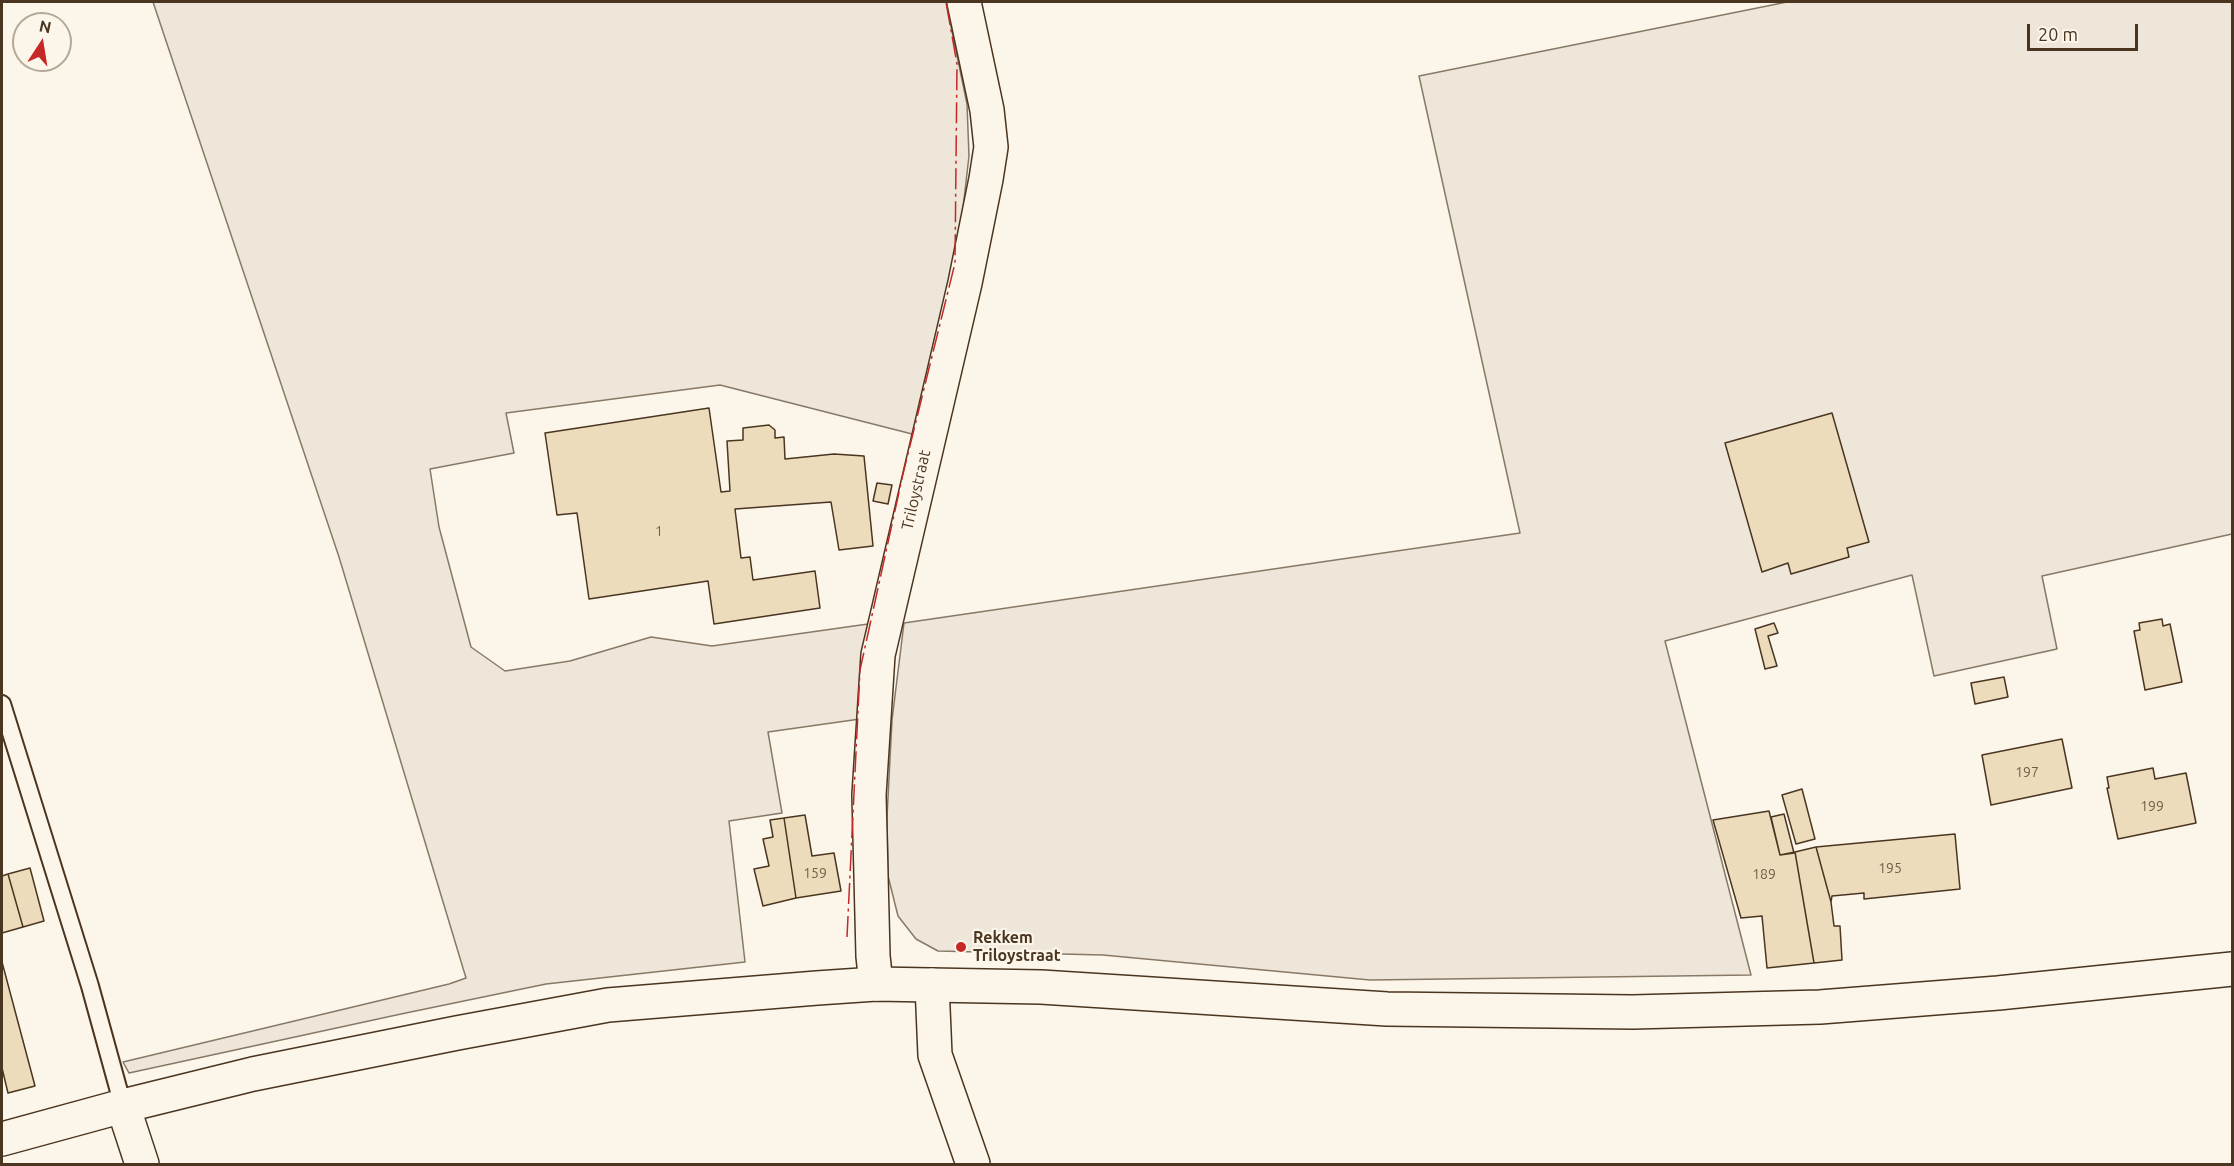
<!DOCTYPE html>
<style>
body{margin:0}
#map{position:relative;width:2234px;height:1166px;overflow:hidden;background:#fbf6e9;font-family:Ubuntu,sans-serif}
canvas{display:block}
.frame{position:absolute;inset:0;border:3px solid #4a3520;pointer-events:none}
.north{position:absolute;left:12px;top:12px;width:60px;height:60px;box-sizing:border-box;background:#fbf6e9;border:2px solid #b4a999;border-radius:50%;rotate:12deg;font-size:16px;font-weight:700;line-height:24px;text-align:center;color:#4a3520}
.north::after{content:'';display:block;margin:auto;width:21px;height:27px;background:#c62828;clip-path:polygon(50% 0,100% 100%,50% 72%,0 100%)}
.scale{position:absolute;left:2027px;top:24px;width:111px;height:27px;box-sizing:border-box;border:3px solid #4a3520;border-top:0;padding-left:8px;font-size:18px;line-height:21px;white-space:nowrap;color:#4a3520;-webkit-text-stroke:4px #fbf6e9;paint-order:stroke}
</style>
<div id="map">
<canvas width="2234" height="1166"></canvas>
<div class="frame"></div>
<div class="north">N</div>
<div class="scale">20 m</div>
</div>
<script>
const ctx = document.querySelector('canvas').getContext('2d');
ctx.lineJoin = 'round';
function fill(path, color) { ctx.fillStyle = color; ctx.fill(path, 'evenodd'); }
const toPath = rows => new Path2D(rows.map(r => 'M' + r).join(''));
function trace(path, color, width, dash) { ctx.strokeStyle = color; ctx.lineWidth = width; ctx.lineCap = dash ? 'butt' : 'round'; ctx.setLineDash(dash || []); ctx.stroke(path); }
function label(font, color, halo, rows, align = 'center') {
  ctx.font = font + ' Ubuntu,sans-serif'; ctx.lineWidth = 4.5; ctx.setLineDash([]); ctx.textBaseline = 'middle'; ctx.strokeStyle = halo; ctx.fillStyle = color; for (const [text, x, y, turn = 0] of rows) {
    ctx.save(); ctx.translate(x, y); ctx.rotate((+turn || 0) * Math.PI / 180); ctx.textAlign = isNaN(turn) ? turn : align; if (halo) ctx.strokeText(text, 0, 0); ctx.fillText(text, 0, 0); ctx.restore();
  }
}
const green = toPath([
 [153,2,946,2,967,104,969,156,962,217,916,435,720,385,506,413,514,453,430,469,439,527,471,647,505,671,570,661,651,637,712,646,868,624,860,719,768,732,782,813,729,821,745,962,546,984,401,1014,129,1073,123,1062,449,984,466,978,339,557,153,2],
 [1787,2,2232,2,2232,534,2042,576,2057,649,1934,676,1912,575,1665,641,1751,975,1370,980,1103,955,938,951,916,939,898,916,888,876,887,817,892,720,904,623,1520,533,1419,76,1787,2]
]);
fill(green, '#ede6d9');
trace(green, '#887966', 1.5);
const building = toPath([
 [709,408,721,492,730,491,727,441,743,440,743,428,769,425,775,430,775,438,784,437,785,459,834,454,864,456,873,546,839,550,831,502,735,509,741,558,750,557,753,580,815,571,820,608,714,624,708,581,589,599,577,513,557,515,545,433,709,408],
 [1832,413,1869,542,1847,548,1849,557,1791,574,1788,563,1762,572,1725,443,1832,413],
 [877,483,892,485,888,504,873,501,877,483],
 [2162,619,2163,626,2170,624,2182,682,2145,690,2134,631,2140,630,2139,623,2162,619],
 [1774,623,1778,633,1768,636,1777,666,1765,669,1755,629,1774,623],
 [2004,677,2008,697,1975,704,1971,683,2004,677],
 [2062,739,2072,788,1991,805,1982,755,2062,739],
 [2153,768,2155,779,2186,773,2196,823,2118,839,2107,788,2109,788,2107,777,2153,768],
 [1802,789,1815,839,1796,844,1782,795,1802,789],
 [1769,811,1780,855,1795,852,1814,963,1767,968,1762,916,1741,918,1713,820,1769,811],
 [1784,814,1794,853,1780,855,1771,817,1784,814],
 [805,815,812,856,834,853,841,891,796,898,784,818,805,815],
 [784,818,796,898,763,906,754,869,769,866,763,839,773,837,770,820,784,818],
 [1955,834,1960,889,1864,899,1864,893,1832,896,1831,902,1816,847,1955,834],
 [1816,847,1831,902,1834,926,1840,926,1842,960,1814,963,1795,852,1816,847],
 [30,868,44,921,23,927,8,874,30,868],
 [8,874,23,927,2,933,2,876,8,874],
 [2,962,35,1086,8,1093,2,1068,2,962]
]);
fill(building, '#ecdcbc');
trace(building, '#4a3520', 1.5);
const service = toPath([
 [2,704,90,986,123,1106]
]);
const minor = toPath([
 [876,984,873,956,869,795,878,655,965,283,986,179,991,147,987,110,964,2],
 [932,985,935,1055,973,1164],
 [123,1106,142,1164]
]);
const primary = toPath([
 [2,1139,123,1106,253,1074,457,1033,608,1005,817,988,876,984,1041,987,1387,1009,1633,1012,1820,1007,1998,993,2232,969]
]);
trace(service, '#4a3520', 20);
trace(minor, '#4a3520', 36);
trace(primary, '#4a3520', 36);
trace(service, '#fbf6e9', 16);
trace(minor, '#fbf6e9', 33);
trace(primary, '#fbf6e9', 33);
trace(toPath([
 [847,937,860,670,903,474,955,263,957,64,946,2]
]), '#c62828', 1.5, [21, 4.5, 3, 4.5]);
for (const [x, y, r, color] of [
 [961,947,6,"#c62828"]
]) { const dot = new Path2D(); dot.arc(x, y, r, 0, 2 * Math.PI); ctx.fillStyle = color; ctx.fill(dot); trace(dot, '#fbf6e9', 2); }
label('14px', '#725f47', null, [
 ["1",659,531],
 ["197",2027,772],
 ["199",2152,806],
 ["195",1890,868],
 ["159",815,873],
 ["189",1764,874]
]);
label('16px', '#4a3520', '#fbf6e9', [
 ["Triloystraat",916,490,-77]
]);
label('bold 16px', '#4a3520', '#fbf6e9', [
 ["Rekkem",973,938],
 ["Triloystraat",973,956]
], 'left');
</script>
